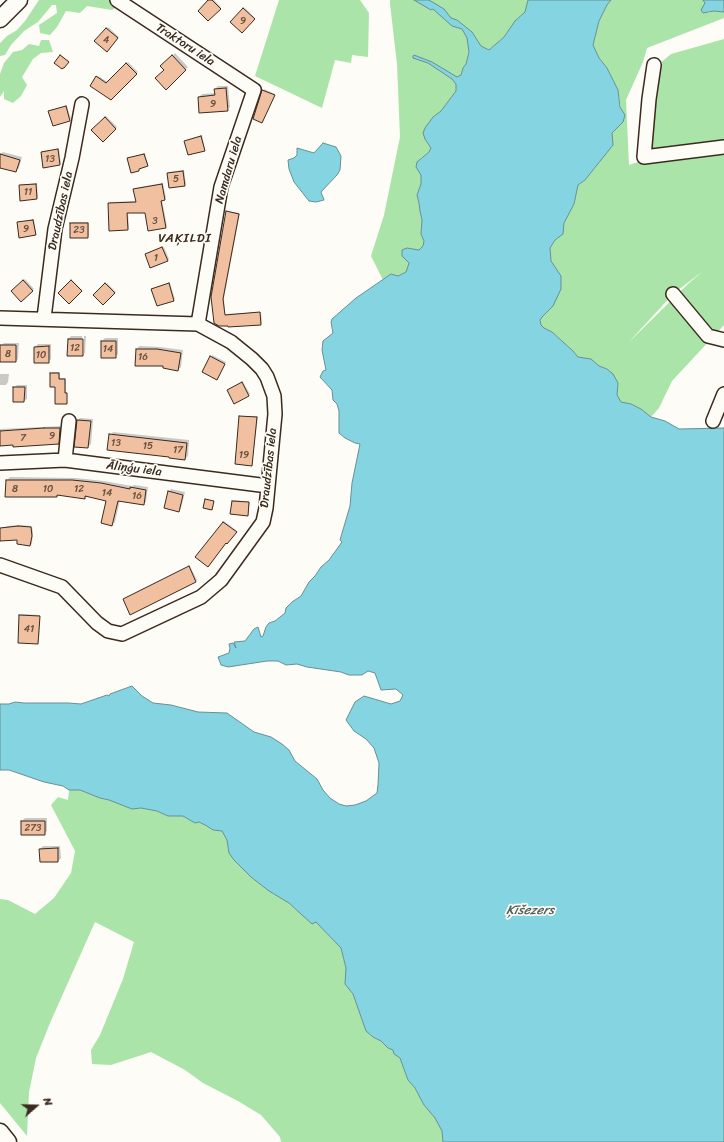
<!DOCTYPE html>
<meta charset="utf-8">
<style>
body{margin:0}
#map{position:relative;width:724px;height:1142px;overflow:hidden;background:#fdfcf7;font-family:Sriracha,sans-serif}
canvas{display:block}
.north{position:absolute;left:16px;top:1086px;width:40px;height:40px;-webkit-text-stroke:3px #fdfcf7;paint-order:stroke;rotate:70deg;font-size:11px;font-weight:700;line-height:16px;text-align:center;color:#3b2a1e}
.north::after{content:'';display:block;margin:auto;width:14px;height:18px;background:#3b2a1e;clip-path:polygon(50% 0,100% 100%,50% 72%,0 100%)}
</style>
<div id="map">
<canvas width="724" height="1142"></canvas>
<div class="north">N</div>
</div>
<script>
const ctx = document.querySelector('canvas').getContext('2d');
ctx.lineJoin = 'round';
function fill(path, color) { ctx.fillStyle = color; ctx.fill(path, 'evenodd'); }
const toPath = rows => new Path2D(rows.map(r => 'M' + r).join(''));
function trace(path, color, width, dash) { ctx.strokeStyle = color; ctx.lineWidth = width; ctx.lineCap = dash ? 'butt' : 'round'; ctx.setLineDash(dash || []); ctx.stroke(path); }
function label(font, color, halo, rows, align = 'center') {
  ctx.font = font + ' Sriracha,sans-serif'; ctx.lineWidth = 3.5; ctx.setLineDash([]); ctx.textBaseline = 'middle'; ctx.strokeStyle = halo; ctx.fillStyle = color; for (const [text, x, y, turn = 0] of rows) {
    ctx.save(); ctx.translate(x, y); ctx.rotate((+turn || 0) * Math.PI / 180); ctx.textAlign = isNaN(turn) ? turn : align; if (halo) ctx.strokeText(text, 0, 0); ctx.fillText(text, 0, 0); ctx.restore();
  }
}
fill(toPath([
 [39,0,118,0,122,3,112,10,87,6,80,13,66,11,57,27,50,35,40,33,39,25,57,13,56,5,52,5,38,22,24,31,11,45,5,55,0,56,0,43,7,36,17,30,25,21],
 [279,0,360,0,369,13,368,57,352,55,351,63,335,60,322,108,255,76],
 [390,0,528,0,525,12,515,21,504,37,489,50,481,46,472,32,468,38,469,51,466,64,463,68,456,91,441,111,433,117,427,126,425,139,431,148,429,152,421,158,421,184,417,195,419,203,420,211,422,220,421,234,424,241,423,246,419,250,407,248,402,256,409,263,406,272,398,276,391,274,383,280,371,256,384,215,400,137,397,64,390,4],
 [611,0,703,0,705,3,703,7,708,13,714,11,724,12,724,18,647,48,643,62,626,100,629,165,644,160,724,151,724,325,672,381,659,408,651,417,641,409,631,404,621,402,617,395,618,383,607,369,599,366,591,359,578,357,573,351,552,332,544,329,541,325,540,320,542,317,547,312,561,276,551,261,550,248,555,240,563,234,564,223,574,204,578,185,585,180,613,145,612,133,623,122,618,90,607,68,599,58,593,45,599,21,607,5],
 [703,271,689,283,628,343,673,294],
 [724,39,724,144,650,153,659,64,671,54],
 [41,40,49,40,53,52,41,53,33,59,22,77,27,85,21,96,13,103,4,99,4,91,0,97,0,74,4,63,13,52,22,50,29,44,39,46],
 [69,790,80,790,100,798,109,800,132,809,141,808,157,811,168,816,183,816,195,823,199,822,207,826,213,830,222,831,227,840,229,853,234,860,251,877,269,891,289,903,312,923,316,922,341,948,346,968,345,984,353,994,366,1031,373,1037,381,1041,388,1048,393,1050,398,1057,400,1058,408,1080,415,1088,424,1105,435,1118,442,1131,443,1142,281,1142,280,1137,261,1115,238,1101,203,1083,185,1070,151,1052,111,1065,92,1064,91,1050,100,1035,123,979,134,942,95,922,50,1023,36,1058,29,1092,27,1136,0,1103,0,899,8,900,35,914,54,898,71,873,75,851,51,805,58,797,68,800]
]), '#aae4a9');
const water = toPath([
 [414,0,429,0,444,9,451,18,457,20,472,32,481,46,489,50,504,37,515,21,525,12,528,0,611,0,607,5,599,21,593,45,599,58,607,68,618,90,620,107,625,115,623,122,612,133,613,145,585,180,578,185,574,204,564,223,563,234,555,240,550,248,551,261,561,276,561,289,553,306,542,317,540,320,541,325,544,328,552,332,573,351,578,357,591,359,599,366,607,369,613,374,618,383,617,395,621,402,631,404,641,409,651,417,665,421,679,429,724,428,724,1142,443,1142,442,1131,435,1118,424,1105,415,1088,408,1080,400,1058,394,1054,393,1050,388,1048,381,1041,373,1037,366,1031,353,994,345,984,346,968,341,948,316,922,312,924,289,903,269,891,251,877,234,860,229,853,227,840,222,831,213,830,207,826,199,822,195,823,183,816,168,816,157,811,141,808,132,809,109,800,100,798,80,790,69,790,63,786,44,782,9,770,0,770,0,704,9,704,15,702,24,703,68,703,81,704,107,695,109,696,110,694,132,686,142,696,153,703,171,705,198,712,227,713,254,732,271,737,282,744,289,750,295,761,317,779,323,790,330,798,339,804,346,806,355,805,366,801,377,793,378,785,379,763,374,748,366,739,354,731,346,720,355,702,364,696,391,704,400,701,403,695,396,689,381,690,375,673,368,671,362,675,349,675,341,672,307,667,297,664,286,665,278,661,267,661,228,667,221,665,218,657,229,653,230,648,229,644,233,643,236,648,234,642,245,641,254,629,258,627,261,637,263,636,266,627,269,623,275,621,285,613,286,608,292,602,301,596,309,582,315,576,321,567,329,560,342,542,340,540,350,506,352,483,360,444,355,443,345,438,339,433,339,411,337,404,333,400,332,390,320,377,323,371,326,370,322,350,323,341,333,333,331,322,332,319,356,298,391,274,398,276,406,272,409,263,402,256,402,250,407,248,419,250,423,246,424,241,421,234,422,220,420,211,419,203,417,195,421,184,421,175,416,167,417,162,429,152,431,148,425,139,423,133,425,128,433,117,441,111,456,91,456,84,452,79,428,63,413,58,413,56,414,55,432,62,457,77,461,75,463,68,466,64,469,52,467,38,462,29,452,26,433,9,431,10,414,0],
 [703,0,724,0,724,12,714,11,703,13,701,10,705,3,703,0],
 [323,143,336,147,341,156,340,170,337,175,321,192,324,200,316,202,309,201,294,182,289,169,288,160,294,158,297,155,297,148,314,153,323,143]
]);
fill(water, '#84d4e1');
trace(water, '#679093', 1);
fill(toPath([
 [210,0,214,0,221,7,208,20],
 [245,8,255,18,242,32,232,22],
 [108,27,119,37,106,51,96,41],
 [175,53,188,67,166,88,165,70,162,66],
 [61,55,69,61,63,67,55,62],
 [128,62,138,72,111,99,97,77,98,76,108,82],
 [218,86,228,86,230,107,227,110,199,97,202,94,216,93,215,89],
 [264,89,275,94,262,122,263,91],
 [67,106,71,119,53,125,51,110],
 [106,116,117,127,103,141,92,130],
 [202,135,205,149,204,150,185,141],
 [59,149,61,163,60,164,42,152,43,151],
 [3,152,22,157,19,168,16,171,0,167,0,154],
 [145,153,148,164,140,167,139,170,129,158],
 [184,170,186,184,185,185,168,173,169,172],
 [37,183,38,197,37,198,21,199,20,186,21,185],
 [163,183,166,198,162,200,167,226,165,227,146,212,128,212,129,228,128,229,109,203,110,202,136,201,134,189,135,188],
 [228,211,240,213,224,298,225,314,261,312,262,323,261,324,219,325,227,212],
 [34,219,36,233,35,234,18,223,19,222],
 [73,222,89,222,89,235,88,237,71,223],
 [164,247,169,259,168,260,147,253],
 [25,279,34,289,21,301,12,291],
 [72,280,82,290,69,303,59,293],
 [107,283,116,292,103,304,95,295],
 [170,283,175,299,157,305,152,289],
 [71,336,82,336,82,354,84,354,83,355,68,339],
 [84,336,86,336,85,353,84,354],
 [105,338,118,338,118,354,115,357,102,341],
 [4,343,19,343,18,359,16,361,1,345],
 [38,344,51,344,51,359,48,362,35,347],
 [139,346,160,347,183,350,181,367,178,370,164,365,137,349],
 [212,355,226,362,218,378,203,371],
 [52,372,60,372,60,378,66,378,66,392,67,392,67,402,66,403,56,386,51,373],
 [0,374,9,374,8,382,6,385,0,385],
 [243,382,250,394,235,402,229,389],
 [17,385,27,385,27,399,24,401,14,388],
 [241,416,258,416,252,464,251,465,240,417],
 [80,418,93,419,91,444,88,447,78,420],
 [62,426,60,441,58,444,0,445,0,429],
 [113,432,189,440,188,456,185,459,110,435],
 [10,477,76,478,104,481,132,486,134,485,148,487,146,502,143,504,120,500,115,522,112,525,107,500,87,496,85,498,58,494,57,496,7,480],
 [171,489,185,492,181,508,179,511,169,492],
 [234,500,250,502,248,514,247,515,231,513,232,501],
 [224,521,237,531,228,542,226,542,197,557],
 [20,525,32,526,33,533,32,544,30,545,18,539,5,528,7,526],
 [190,566,197,580,196,581,131,613,124,599,125,598],
 [21,614,40,615,39,641,38,643,20,615],
 [25,818,47,818,47,831,44,834,22,821],
 [43,846,60,846,61,858,58,861,40,849]
]), '#0003');
const building = toPath([
 [208,0,212,0,221,9,208,21,198,11,208,0],
 [243,8,255,19,242,33,230,22,243,8],
 [106,28,118,38,107,52,94,41,106,28],
 [60,55,69,62,64,68,63,68,62,69,54,63,60,55],
 [172,55,186,70,166,90,155,78,164,70,160,66,172,55],
 [126,63,137,74,111,100,90,86,96,76,106,83,126,63],
 [226,88,228,111,199,113,198,97,215,95,214,89,226,88],
 [262,90,275,95,262,123,253,119,262,90],
 [66,106,70,121,53,126,48,111,66,106],
 [105,117,116,129,103,142,91,130,105,117],
 [201,136,205,151,188,155,184,141,201,136],
 [58,149,60,165,43,168,41,152,58,149],
 [0,154,20,160,16,172,0,168,0,154],
 [144,154,148,166,139,169,139,171,131,173,127,158,144,154],
 [183,171,185,186,169,188,167,173,183,171],
 [36,184,37,199,20,201,19,185,36,184],
 [162,184,165,200,161,201,166,228,148,231,145,213,127,213,128,230,109,231,108,203,136,202,133,189,162,184],
 [226,211,239,214,223,299,225,315,260,312,261,325,228,327,228,326,219,326,214,323,211,297,226,211],
 [33,220,36,235,19,238,17,222,33,220],
 [70,223,88,223,88,238,70,238,70,223],
 [162,247,168,261,150,268,145,254,162,247],
 [23,280,33,291,21,302,11,291,23,280],
 [71,280,82,291,69,304,58,293,71,280],
 [105,283,115,293,103,305,93,295,105,283],
 [169,283,174,301,157,306,151,289,169,283],
 [68,339,83,339,83,356,67,356,68,339],
 [101,341,116,341,116,358,101,358,101,341],
 [0,345,16,345,16,362,0,362,0,345],
 [49,346,49,363,34,363,34,347,49,346],
 [136,349,157,349,181,353,178,371,163,368,163,366,135,366,136,349],
 [210,356,225,364,217,380,202,372,210,356],
 [50,373,59,373,59,379,65,379,65,393,67,393,67,404,55,404,55,387,50,387,50,373],
 [242,382,249,396,234,404,227,390,242,382],
 [13,387,25,387,24,402,13,402,13,387],
 [239,416,257,417,252,466,235,464,239,416],
 [77,420,91,421,88,448,74,447,77,420],
 [44,428,60,428,59,444,13,447,13,445,0,446,0,431,44,428],
 [109,434,187,443,185,460,169,458,169,457,107,450,109,434],
 [6,480,72,480,101,483,130,489,130,487,146,490,144,505,118,501,112,526,101,523,106,501,85,496,85,499,57,495,57,497,5,497,6,480],
 [168,491,183,495,179,512,164,508,168,491],
 [205,499,214,501,212,510,203,508,205,499],
 [232,501,249,502,248,516,230,514,232,501],
 [223,522,237,532,227,544,226,543,208,567,195,557,223,522],
 [18,526,31,527,32,536,30,546,17,544,17,540,0,541,0,528,18,526],
 [189,566,196,582,130,615,123,599,189,566],
 [19,615,40,616,38,644,18,643,19,615],
 [21,821,45,821,45,835,21,835,21,821],
 [58,848,58,862,40,862,39,849,58,848]
]);
fill(building, '#f1c0a1');
trace(building, '#3b2a1e', 1);
const minor = toPath([
 [117,0,254,90,221,187,198,324],
 [654,65,649,99,644,157,724,147],
 [673,294,708,336,724,340],
 [0,318,198,324,231,342,252,359,262,369,267,377,274,396,275,414,266,508,263,522,221,580,201,597,122,634,108,631,97,623,62,587,0,565],
 [44,318,55,229,72,158,82,104],
 [713,421,724,394],
 [65,460,69,421],
 [0,463,65,460,268,486]
]);
const major = toPath([
 [0,19,19,0],
 [0,1132,8,1142]
]);
trace(minor, '#3b2a1e', 16);
trace(major, '#3b2a1e', 19);
trace(minor, '#fdfcf7', 13);
trace(major, '#fdfcf7', 16);
label('10px', '#68503f', null, [
 ["9",243,21],
 ["4",106,40],
 ["9",213,104],
 ["13",50,159],
 ["5",176,179],
 ["11",28,192],
 ["3",155,221],
 ["9",26,229],
 ["23",79,230],
 ["1",156,258],
 ["12",75,348],
 ["14",108,349],
 ["8",8,354],
 ["10",41,355],
 ["16",143,357],
 ["9",52,436],
 ["7",23,438],
 ["13",116,443],
 ["15",148,446],
 ["17",178,450],
 ["19",244,455],
 ["8",15,489],
 ["10",48,489],
 ["12",79,489],
 ["14",107,493],
 ["16",137,496],
 ["41",29,629],
 ["273",33,828]
]);
label('12px', '#3b2a1e', '#fdfcf7', [
 ["Traktoru iela",185,45,33],
 ["Namdaru iela",229,170,-74],
 ["Draudzības iela",61,211,-78],
 ["Draudzības iela",269,468,-84],
 ["Āliņģu iela",134,469,7]
]);
ctx.letterSpacing = '1px';
label('13px', '#3b2a1e', '#fdfcf7', [
 ["VAĶILDI",185,239]
]);
ctx.letterSpacing = '0px';
label('italic 13px', '#515d58', '#fdfcf7', [
 ["Ķīšezers",530,911]
]);
</script>
